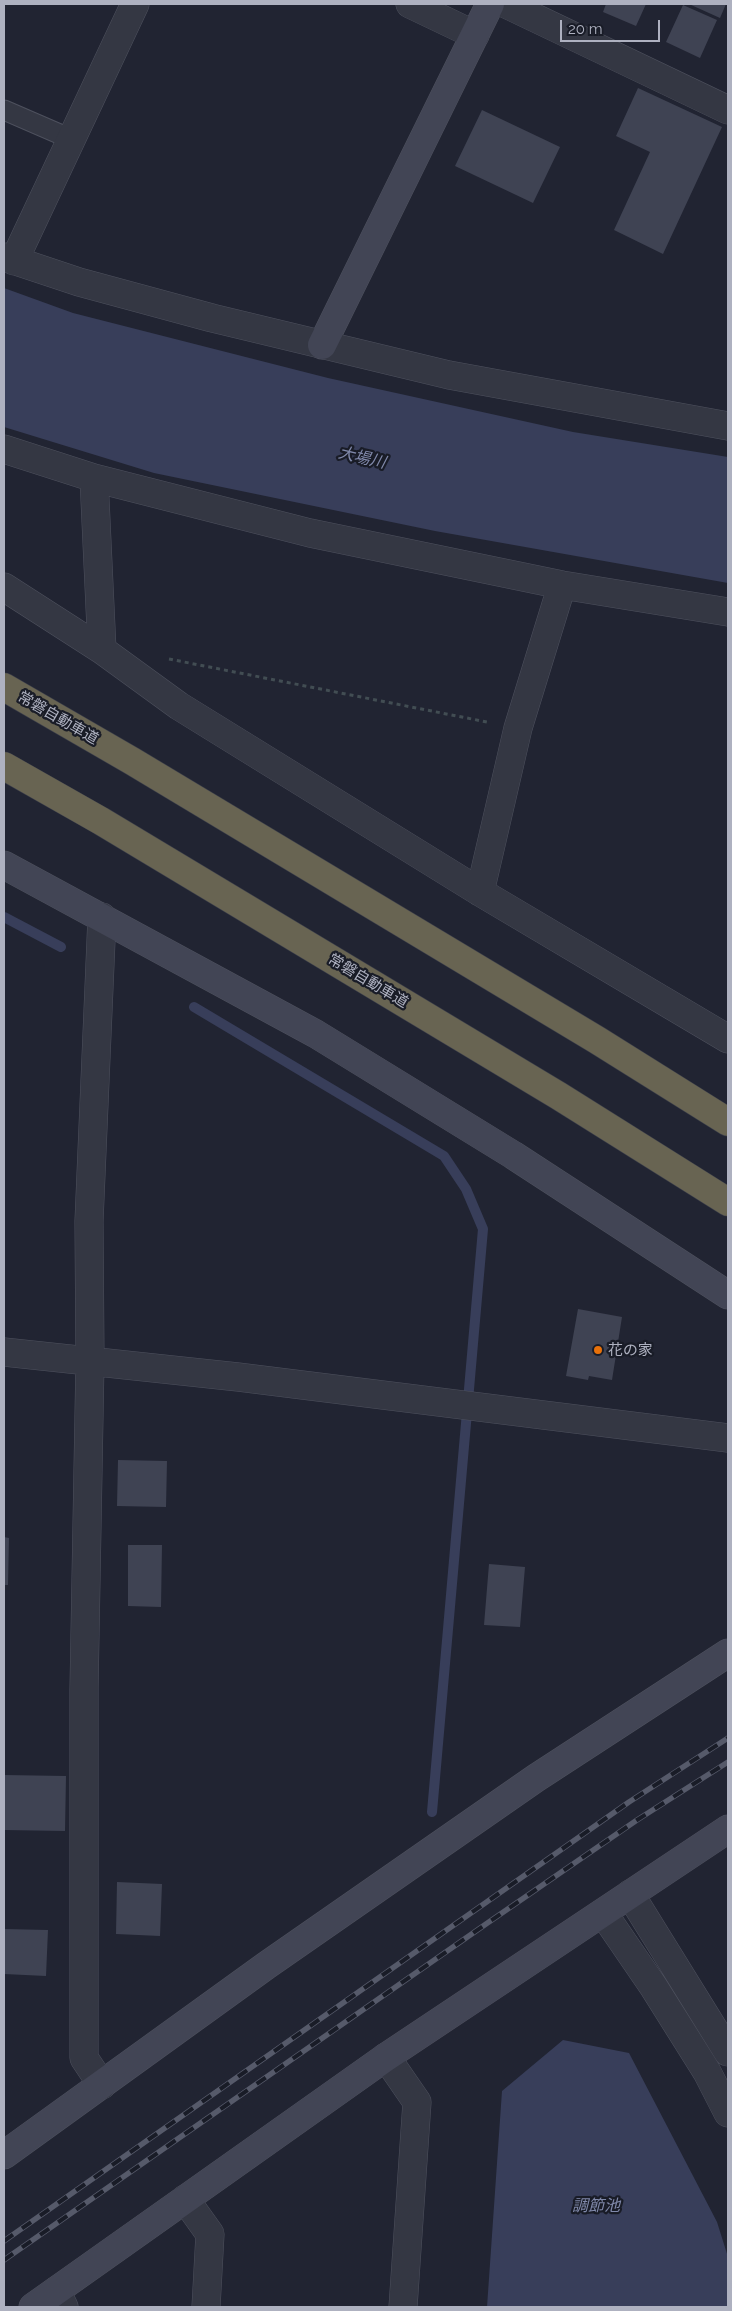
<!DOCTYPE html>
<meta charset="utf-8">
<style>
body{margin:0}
#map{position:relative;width:732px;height:2311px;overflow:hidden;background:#212432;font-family:Raleway,sans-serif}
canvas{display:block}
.frame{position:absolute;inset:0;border:5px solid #aeb1c0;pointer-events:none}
.scale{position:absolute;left:560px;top:20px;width:100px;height:22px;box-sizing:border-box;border:2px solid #aeb1c0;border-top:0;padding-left:6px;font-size:15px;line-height:18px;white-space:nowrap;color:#aeb1c0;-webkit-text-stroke:4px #191c27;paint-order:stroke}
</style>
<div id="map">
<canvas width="732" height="2311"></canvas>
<div class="frame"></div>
<div class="scale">20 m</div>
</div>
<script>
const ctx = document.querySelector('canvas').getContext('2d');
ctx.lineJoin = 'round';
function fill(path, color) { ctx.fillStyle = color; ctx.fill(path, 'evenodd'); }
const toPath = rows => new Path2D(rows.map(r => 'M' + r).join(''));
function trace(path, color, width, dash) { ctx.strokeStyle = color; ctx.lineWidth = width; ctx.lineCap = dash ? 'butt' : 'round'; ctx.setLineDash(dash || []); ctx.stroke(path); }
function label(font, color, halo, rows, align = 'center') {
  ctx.font = font + ' Raleway,"Noto Sans JP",sans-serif'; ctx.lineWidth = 4.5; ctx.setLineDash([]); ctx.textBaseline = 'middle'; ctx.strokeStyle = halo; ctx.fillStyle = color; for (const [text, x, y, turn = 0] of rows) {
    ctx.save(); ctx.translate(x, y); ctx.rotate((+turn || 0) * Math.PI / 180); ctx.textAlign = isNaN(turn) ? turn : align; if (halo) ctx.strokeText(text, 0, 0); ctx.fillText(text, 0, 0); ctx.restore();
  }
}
fill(toPath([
 [4,288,73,313,328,378,573,432,728,457,728,583,435,531,154,473,4,427],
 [563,2040,629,2053,717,2222,728,2257,728,2307,487,2307,502,2091]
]), '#383e5a');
trace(toPath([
 [4,917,61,947],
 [194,1007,444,1156,466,1189,483,1229,432,1812]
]), '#383e5a', 10);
fill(toPath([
 [606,4,646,4,636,26,603,12],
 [689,4,726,4,720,18],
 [683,5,717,20,700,58,666,42],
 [638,88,722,127,663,254,614,230,650,152,616,136],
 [482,110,560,147,533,203,455,166],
 [578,1309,622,1317,612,1380,589,1376,588,1380,566,1376],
 [118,1460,167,1461,166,1507,117,1506],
 [4,1537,9,1538,8,1585,4,1585],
 [128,1545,162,1545,161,1607,128,1606],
 [489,1564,525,1567,520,1627,484,1625],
 [4,1775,66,1776,65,1831,4,1830],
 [117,1882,162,1884,160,1936,116,1934],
 [4,1929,48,1930,46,1976,4,1974]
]), '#3f4353');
const lane = toPath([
 [4,110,71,139]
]);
const street = toPath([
 [410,4,475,35],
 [506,4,728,110],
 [4,257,79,282,212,318,449,375,728,426],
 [14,261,135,4],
 [4,449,94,478,310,533,562,585,728,612],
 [94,478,102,650],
 [4,587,102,650,179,706,480,892,728,1039],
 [480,892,518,728,562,585],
 [4,1352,238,1377,728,1438],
 [630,1894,728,2052],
 [603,1913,653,1986,707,2072,728,2113],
 [386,2057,417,2102,403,2307],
 [102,2085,84,2058,84,1689,90,1361,89,1221,102,917],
 [185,2199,210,2234,206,2307],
 [56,2291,64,2307]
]);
const secondary = toPath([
 [322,345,490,4],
 [4,865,316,1034,513,1155,728,1295],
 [4,2155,267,1965,536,1778,728,1653],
 [33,2307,386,2057,728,1829]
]);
const highway = toPath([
 [4,687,132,761,597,1040,728,1122],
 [4,766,101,821,559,1096,728,1202]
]);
trace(lane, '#4e515e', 21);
trace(street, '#4e515e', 29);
trace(secondary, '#4e515e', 29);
trace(highway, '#3b3e4a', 29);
trace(toPath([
 [169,659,487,722]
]), '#424d53', 3, [4, 4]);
trace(lane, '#343743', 19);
trace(street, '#343743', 28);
trace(secondary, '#424555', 28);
trace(highway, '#686452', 28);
const rail = toPath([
 [4,2241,629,1802,728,1738],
 [4,2260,486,1924,637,1820,728,1762]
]);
trace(rail, '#565a6a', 5.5);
trace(rail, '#191c27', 4, [11]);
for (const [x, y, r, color] of [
 [598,1350,5,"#e8710a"]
]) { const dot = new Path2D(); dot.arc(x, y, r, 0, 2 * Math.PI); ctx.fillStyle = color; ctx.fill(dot); trace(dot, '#191c27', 2); }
label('15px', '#aeb1c0', '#191c27', [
 ["常磐自動車道",58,718,30],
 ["常磐自動車道",368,981,31]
]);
label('15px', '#aeb1c0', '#191c27', [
 ["花の家",608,1350]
], 'left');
label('italic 16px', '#8089aa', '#191c27', [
 ["大場川",362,458,13],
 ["調節池",596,2206]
]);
</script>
